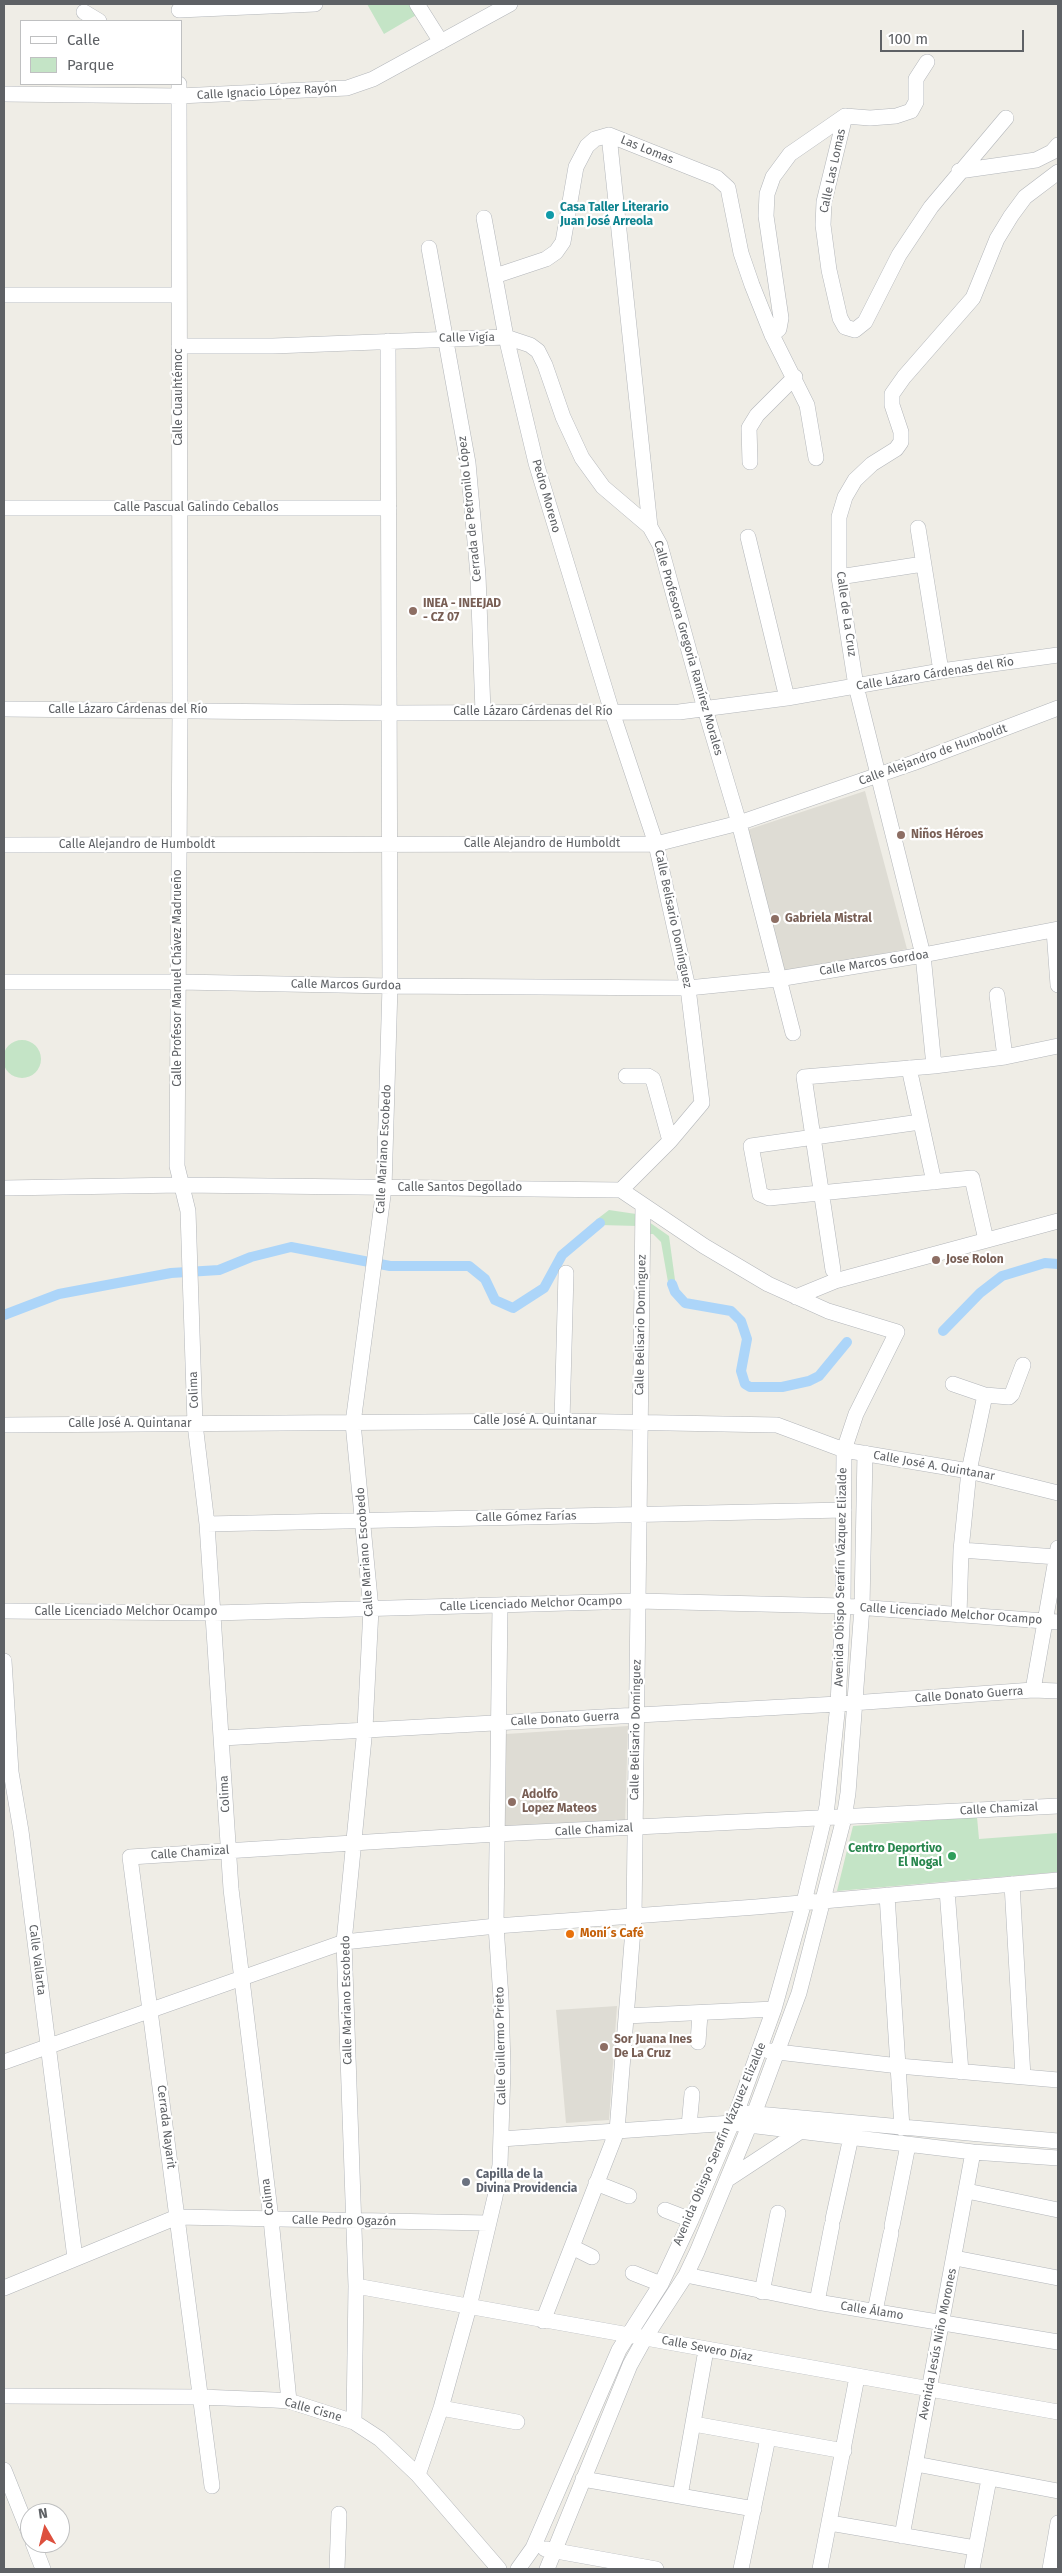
<!DOCTYPE html>
<meta charset="utf-8">
<style>
body{margin:0}
#map{position:relative;width:1062px;height:2573px;overflow:hidden;background:#efede6;font-family:"Fira Sans",sans-serif}
canvas{display:block}
.frame{position:absolute;inset:0;border:5px solid #5e6165;pointer-events:none}
.legend{position:absolute;left:20px;top:20px;width:162px;height:65px;box-sizing:border-box;background:#fff;border:1px solid #bfc0c1;margin:0;padding:6px 9px;list-style:none;font-size:15px;color:#5e6165}
.legend li{display:flex;align-items:center;gap:10px;height:25px}
.legend b{width:25px;border:1px solid #bfc0c1}
.north{position:absolute;left:20px;top:2503px;width:50px;height:50px;box-sizing:border-box;background:#fff;border:1px solid #bfc0c1;border-radius:50%;rotate:352deg;font-size:14px;font-weight:700;line-height:20px;text-align:center;color:#5e6165}
.north::after{content:'';display:block;margin:auto;width:18px;height:22px;background:#dd503e;clip-path:polygon(50% 0,100% 100%,50% 72%,0 100%)}
.scale{position:absolute;left:880px;top:30px;width:144px;height:22px;box-sizing:border-box;border:2px solid #5e6165;border-top:0;padding-left:6px;font-size:15px;line-height:18px;white-space:nowrap;color:#5e6165;-webkit-text-stroke:4px #fff;paint-order:stroke}
</style>
<div id="map">
<canvas width="1062" height="2573"></canvas>
<div class="frame"></div>
<ul class="legend">
<li><b style="height:6px;background:#fff"></b>Calle</li>
<li><b style="height:14px;background:#c4e4c6"></b>Parque</li>
</ul>
<div class="north">N</div>
<div class="scale">100 m</div>
</div>
<script>
const ctx = document.querySelector('canvas').getContext('2d');
ctx.lineJoin = 'round';
function fill(path, color) { ctx.fillStyle = color; ctx.fill(path, 'evenodd'); }
const toPath = rows => new Path2D(rows.map(r => 'M' + r).join(''));
function trace(path, color, width, dash) { ctx.strokeStyle = color; ctx.lineWidth = width; ctx.lineCap = dash ? 'butt' : 'round'; ctx.setLineDash(dash || []); ctx.stroke(path); }
function label(font, color, halo, rows, align = 'center') {
  ctx.font = font + ' "Fira Sans",sans-serif'; ctx.lineWidth = 4.5; ctx.setLineDash([]); ctx.textBaseline = 'middle'; ctx.strokeStyle = halo; ctx.fillStyle = color; for (const [text, x, y, turn = 0] of rows) {
    ctx.save(); ctx.translate(x, y); ctx.rotate((+turn || 0) * Math.PI / 180); ctx.textAlign = isNaN(turn) ? turn : align; if (halo) ctx.strokeText(text, 0, 0); ctx.fillText(text, 0, 0); ctx.restore();
  }
}
fill(toPath([
 [865,791,907,949,784,972,747,830],
 [628,1726,625,1824,502,1830,506,1734],
 [617,2006,609,2120,566,2123,556,2010]
]), '#dedcd4');
fill(toPath([
 [367,4,412,4,418,14,384,34],
 '3 1059a19 19 0 1 1 38 0a19 19 0 1 1-38 0Z',
 [609,1210,636,1214,638,1226,600,1225,596,1220],
 [649,1222,669,1236,675,1280,668,1282,661,1242,653,1234,649,1234],
 [977,1817,979,1839,1058,1833,1058,1872,837,1891,853,1826]
]), '#c4e4c6');
trace(toPath([
 [672,1284,675,1292,685,1303,731,1311,741,1321,747,1339,741,1371,745,1384,750,1387,782,1387,809,1381,819,1376,847,1342],
 [4,1315,59,1294,171,1273,219,1270,251,1257,291,1247,390,1266,469,1266,485,1279,495,1300,513,1308,544,1288,562,1255,600,1223],
 [943,1331,980,1293,1002,1276,1045,1263,1058,1264]
]), '#acd5f9', 10);
const minor = toPath([
 [417,4,441,42],
 [179,10,315,4],
 [84,12,99,21],
 [179,84,180,711,177,1166,188,1211,195,1424,207,1524,231,1889,271,2219,289,2401],
 [4,94,179,96,347,88,373,79,510,4],
 [845,116,824,202,823,225,829,270,840,318,845,327,855,330,865,322,899,255,931,207,1006,118],
 [845,116,870,118,896,116,911,111,916,102,916,79,927,62],
 [609,135,650,527,660,545,705,709,739,823,793,1033],
 [959,171,1036,160,1052,152,1058,145],
 [484,218,506,337,536,463,612,712,656,844,688,988,702,1103,670,1141,621,1190],
 [429,248,468,463,478,575,483,712],
 [495,276,546,259,556,252,563,242,576,167,587,146,595,139,609,135,717,178,728,188,741,253,752,285,772,335,807,405,816,458],
 [4,295,179,295],
 [772,335,779,329,781,318,766,216,767,194,773,177,790,154,845,116],
 [179,346,273,346,506,337,530,345,538,351,545,365,563,417,582,458,603,487,650,527],
 [750,462,749,428,757,415,795,377],
 [4,508,389,508],
 [918,528,941,671],
 [748,537,787,698],
 [839,577,923,564],
 [4,709,388,713,679,712,787,698,941,671,1058,655],
 [4,845,656,844,739,823,913,763,1058,708],
 [1054,930,1058,985],
 [4,982,179,982,390,986,688,988,778,979,923,955,1058,929],
 [997,995,1005,1057],
 [934,1066,923,955,856,686,839,577,839,517,845,497,855,480,872,464,896,449,901,442,901,432,892,405,892,394,904,377,973,298,997,239,1011,216,1025,197,1058,172],
 [909,1068,934,1182],
 [626,1076,648,1076,653,1079,670,1141],
 [920,1122,751,1146,760,1194,769,1198,972,1178,986,1240],
 [4,1188,181,1185,621,1190,704,1246,768,1284,828,1311,897,1332,856,1414,844,1450,843,1606,838,1704,827,1806,804,1902,774,2009,737,2111,691,2220,661,2284,619,2350,533,2548,518,2569],
 [833,1270,804,1077,934,1066,1005,1057,1058,1046],
 [796,1297,835,1281,1058,1221],
 [953,1384,985,1395,1009,1397,1012,1394,1023,1365],
 [562,1421,566,1273],
 [4,1425,562,1421,777,1425,844,1450,969,1471,1058,1493],
 [207,1524,844,1510],
 [961,1550,1057,1557],
 [4,1611,214,1613,638,1601,843,1606,1058,1622],
 [959,1615,961,1550,969,1471,985,1395],
 [4,1661,11,1772,21,1831,75,2258],
 [1033,1690,1058,1548],
 [222,1738,838,1704,1033,1690,1058,1691],
 [1012,1884,1023,2077],
 [947,1890,961,2072],
 [887,1895,902,2128],
 [626,2016,774,2009],
 [698,2042,700,2014],
 [769,2051,899,2066,1058,2080],
 [4,2062,344,1942,496,1926,756,1907,1058,1880],
 [746,2113,1058,2141],
 [689,2126,692,2094],
 [501,2139,732,2123,973,2152,1058,2158],
 [728,2179,798,2133],
 [596,2183,629,2196],
 [967,2191,1058,2210],
 [665,2210,691,2220],
 [833,2219,851,2137],
 [892,2226,908,2145],
 [572,2247,592,2257],
 [955,2258,1058,2278],
 [633,2273,661,2284],
 [686,2275,817,2302,1058,2342],
 [356,2286,1058,2412],
 [4,2288,177,2217,488,2223],
 [762,2292,778,2213],
 [817,2302,832,2225],
 [875,2311,891,2233],
 [543,2321,617,2131,634,1917,643,1205],
 [4,2396,201,2397,274,2400,289,2401,354,2422,380,2439,418,2475,499,2569],
 [441,2408,517,2422],
 [354,2422,356,2286,344,1942,365,1728,371,1609,353,1423,384,1188,390,986,388,341],
 [694,2424,844,2451],
 [916,2464,1058,2491],
 [4,2470,30,2535],
 [418,2475,441,2408,469,2307,495,2197,500,2165,503,2068,501,1998,496,1926,500,1606],
 [583,2479,754,2509],
 [212,2486,130,1857,496,1834,1058,1806],
 [680,2496,706,2350],
 [830,2523,975,2548],
 [902,2536,973,2152],
 [33,2543,43,2569],
 [545,2549,656,2569],
 [337,2569,339,2514],
 [547,2569,630,2365,645,2338,686,2275,697,2252,754,2114,799,1993,844,1818,848,1793,862,1607,865,1453],
 [741,2569,768,2438],
 [820,2569,857,2377],
 [972,2569,989,2479],
 [1050,2569,1058,2523]
]);
trace(minor, '#b3b6ba', 16);
trace(minor, '#fff', 15);
for (const [x, y, r, color] of [
 [550,215,5,"#0f9aa8"],
 [413,611,5,"#8d6e63"],
 [901,835,5,"#8d6e63"],
 [775,919,5,"#8d6e63"],
 [936,1260,5,"#8d6e63"],
 [512,1802,5,"#8d6e63"],
 [952,1856,5,"#2e9e5b"],
 [570,1934,5,"#e8710a"],
 [604,2047,5,"#8d6e63"],
 [466,2182,5,"#6b7280"]
]) { const dot = new Path2D(); dot.arc(x, y, r, 0, 2 * Math.PI); ctx.fillStyle = color; ctx.fill(dot); trace(dot, '#fff', 2); }
label('12px', '#5e6165', '#fff', [
 ["Calle Ignacio López Rayón",267,92,-3],
 ["Las Lomas",647,150,22],
 ["Calle Las Lomas",833,171,-78],
 ["Calle Vigía",467,338,-1],
 ["Calle Cuauhtémoc",179,397,-90],
 ["Pedro Moreno",546,496,74],
 ["Calle Pascual Galindo Ceballos",196,508],
 ["Cerrada de Petronilo López",470,509,-96],
 ["Calle de La Cruz",846,614,82],
 ["Calle Profesora Gregoria Ramírez Morales",688,648,74],
 ["Calle Lázaro Cárdenas del Río",935,674,-9],
 ["Calle Lázaro Cárdenas del Río",128,710],
 ["Calle Lázaro Cárdenas del Río",533,712],
 ["Calle Alejandro de Humboldt",933,755,-20],
 ["Calle Alejandro de Humboldt",542,844],
 ["Calle Alejandro de Humboldt",137,845],
 ["Calle Belisario Domínguez",673,919,78],
 ["Calle Marcos Gordoa",874,963,-9],
 ["Calle Profesor Manuel Chávez Madrueño",178,978,-90],
 ["Calle Marcos Gurdoa",346,985,1],
 ["Calle Mariano Escobedo",384,1149,-87],
 ["Calle Santos Degollado",460,1188],
 ["Calle Belisario Domínguez",641,1325,-89],
 ["Colima",194,1390,-92],
 ["Calle José A. Quintanar",535,1421],
 ["Calle José A. Quintanar",130,1424],
 ["Calle José A. Quintanar",934,1466,10],
 ["Calle Gómez Farías",526,1517,-1],
 ["Calle Mariano Escobedo",365,1552,-94],
 ["Avenida Obispo Serafín Vázquez Elizalde",841,1577,-89],
 ["Calle Licenciado Melchor Ocampo",531,1604,-2],
 ["Calle Licenciado Melchor Ocampo",126,1612],
 ["Calle Licenciado Melchor Ocampo",951,1614,4],
 ["Calle Donato Guerra",969,1695,-4],
 ["Calle Donato Guerra",565,1719,-3],
 ["Calle Belisario Domínguez",636,1730,-89],
 ["Colima",225,1794,-93],
 ["Calle Chamizal",999,1809,-3],
 ["Calle Chamizal",594,1830,-3],
 ["Calle Chamizal",190,1853,-4],
 ["Calle Vallarta",37,1960,83],
 ["Calle Mariano Escobedo",347,2000,-91],
 ["Calle Guillermo Prieto",501,2046,-91],
 ["Cerrada Nayarit",166,2127,83],
 ["Avenida Obispo Serafín Vázquez Elizalde",720,2144,-67],
 ["Colima",268,2197,-97],
 ["Calle Pedro Ogazón",344,2221,1],
 ["Calle Álamo",872,2311,9],
 ["Avenida Jesús Niño Morones",938,2344,-79],
 ["Calle Severo Díaz",707,2349,11],
 ["Calle Cisne",313,2410,16]
]);
label('bold 12px', '#0d838f', '#fff', [
 ["Casa Taller Literario",560,208],
 ["Juan José Arreola",560,222]
], 'left');
label('bold 12px', '#785e54', '#fff', [
 ["INEA - INEEJAD",423,604],
 ["- CZ 07",423,618],
 ["Niños Héroes",911,835],
 ["Gabriela Mistral",785,919],
 ["Jose Rolon",946,1260],
 ["Adolfo",522,1795],
 ["Lopez Mateos",522,1809],
 ["Sor Juana Ines",614,2040],
 ["De La Cruz",614,2054]
], 'left');
label('bold 12px', '#27864d', '#fff', [
 ["Centro Deportivo",942,1849],
 ["El Nogal",942,1863]
], 'right');
label('bold 12px', '#c56008', '#fff', [
 ["Moni´s Café",580,1934]
], 'left');
label('bold 12px', '#5b616d', '#fff', [
 ["Capilla de la",476,2175],
 ["Divina Providencia",476,2189]
], 'left');
</script>
